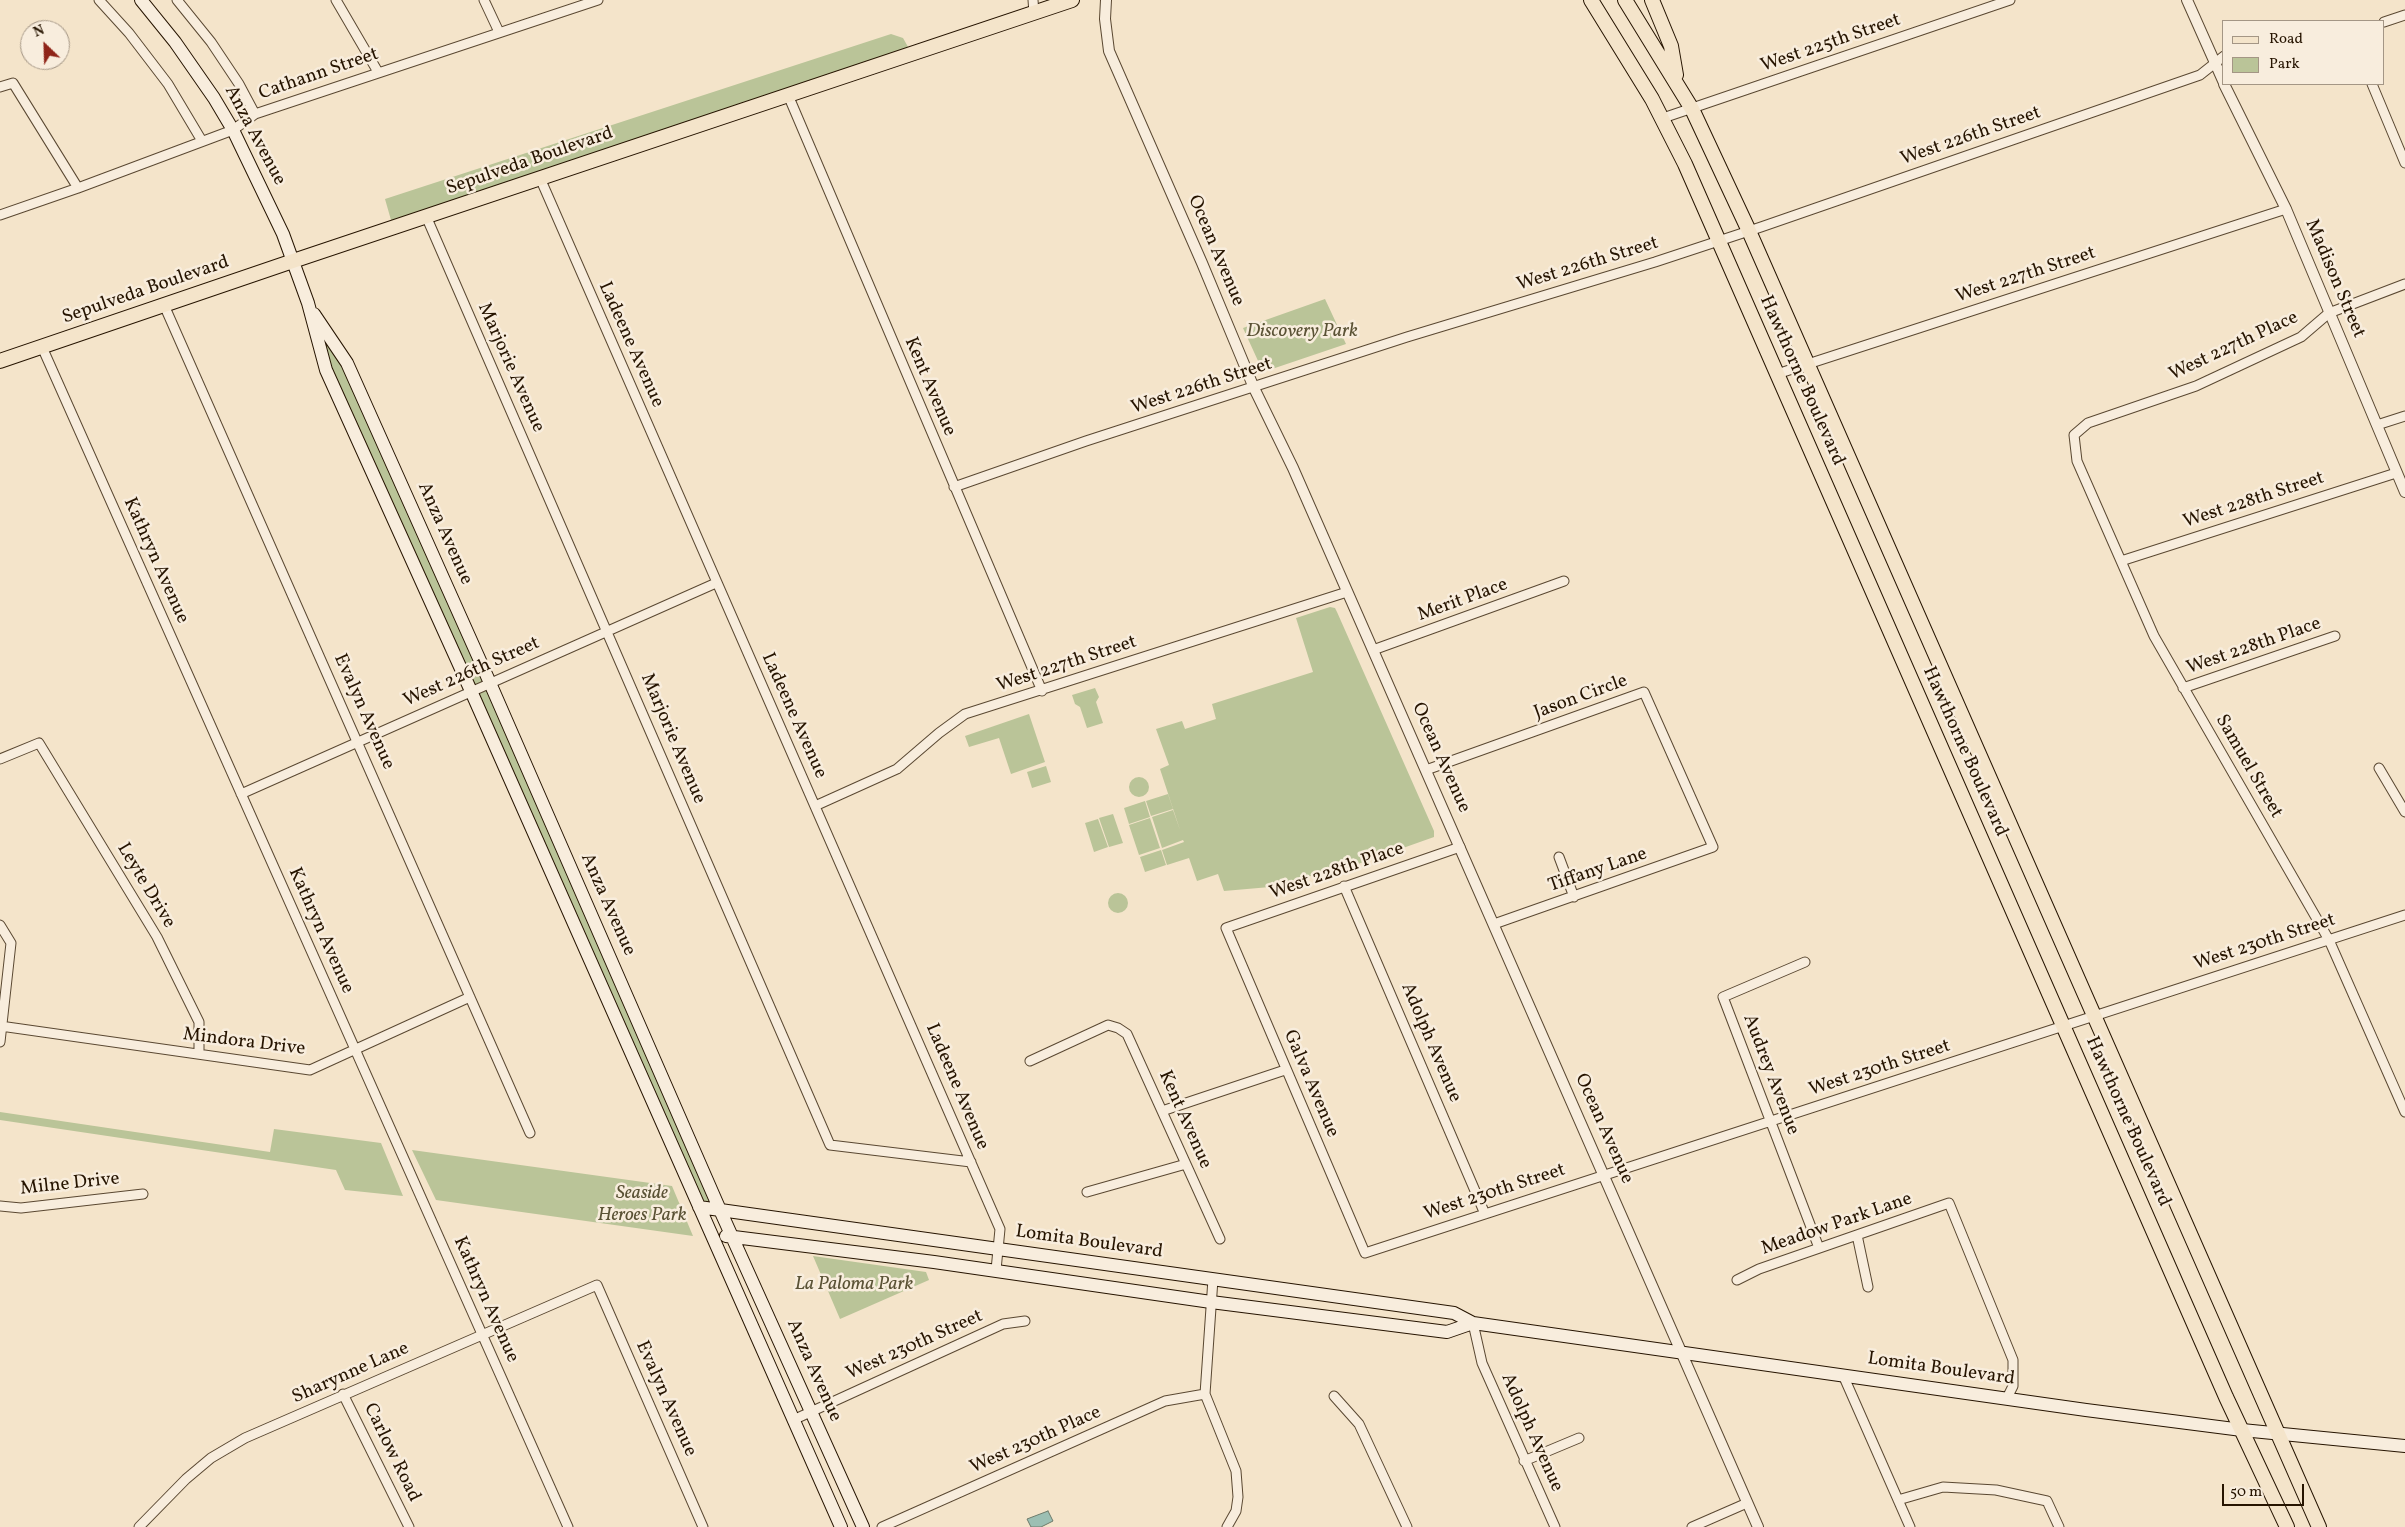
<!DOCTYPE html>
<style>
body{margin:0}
#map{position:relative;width:2405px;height:1527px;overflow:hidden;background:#f4e4ca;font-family:Vollkorn,serif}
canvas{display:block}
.legend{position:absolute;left:2222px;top:20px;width:162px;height:65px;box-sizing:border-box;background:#f8eddd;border:1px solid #a49685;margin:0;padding:6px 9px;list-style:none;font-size:15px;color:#261400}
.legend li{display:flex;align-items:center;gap:10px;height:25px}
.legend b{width:25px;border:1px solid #a49685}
.north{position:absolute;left:20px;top:20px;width:50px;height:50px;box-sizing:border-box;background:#f8eddd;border:1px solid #a49685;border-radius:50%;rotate:336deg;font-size:14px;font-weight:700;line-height:20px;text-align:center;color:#261400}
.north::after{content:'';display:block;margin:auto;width:18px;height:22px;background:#8f2418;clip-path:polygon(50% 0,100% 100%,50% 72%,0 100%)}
.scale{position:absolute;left:2222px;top:1484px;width:82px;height:22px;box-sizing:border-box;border:2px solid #261400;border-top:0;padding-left:6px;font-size:15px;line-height:18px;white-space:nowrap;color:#261400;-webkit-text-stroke:4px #f8eddd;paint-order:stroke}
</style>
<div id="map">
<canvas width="2405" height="1527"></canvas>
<ul class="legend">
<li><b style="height:6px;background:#f4e4ca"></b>Road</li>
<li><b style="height:14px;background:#bac498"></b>Park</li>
</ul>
<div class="north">N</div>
<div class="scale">50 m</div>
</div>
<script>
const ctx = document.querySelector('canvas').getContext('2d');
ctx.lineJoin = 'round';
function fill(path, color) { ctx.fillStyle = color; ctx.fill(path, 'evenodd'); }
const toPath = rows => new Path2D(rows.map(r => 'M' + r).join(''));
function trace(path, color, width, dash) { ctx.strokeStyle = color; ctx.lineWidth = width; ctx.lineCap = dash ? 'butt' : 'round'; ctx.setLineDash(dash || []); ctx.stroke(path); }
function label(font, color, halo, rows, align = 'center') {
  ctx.font = font + ' Vollkorn,serif'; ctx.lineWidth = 5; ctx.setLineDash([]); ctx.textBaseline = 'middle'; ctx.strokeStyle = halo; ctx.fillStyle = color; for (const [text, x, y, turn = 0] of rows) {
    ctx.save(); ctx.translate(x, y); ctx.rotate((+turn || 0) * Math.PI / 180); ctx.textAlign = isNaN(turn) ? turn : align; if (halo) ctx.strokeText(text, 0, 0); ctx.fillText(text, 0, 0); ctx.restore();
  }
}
fill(toPath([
 [891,34,903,38,912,54,393,227,385,199],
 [1325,299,1346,344,1272,369,1259,363,1243,328],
 [308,303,347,363,720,1210,699,1207,326,370],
 [1330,607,1335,608,1337,612,1434,831,1434,837,1324,876,1322,873,1270,887,1224,891,1218,874,1197,881,1189,858,1167,865,1162,850,1184,842,1183,840,1162,848,1152,817,1173,810,1180,830,1160,769,1169,765,1156,729,1182,721,1185,729,1216,719,1212,704,1313,672,1296,618],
 [1095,688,1099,697,1096,702,1103,723,1087,728,1080,707,1075,704,1072,695],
 [1029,714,1045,762,1011,774,999,738,969,747,965,736],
 [1046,766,1051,782,1032,788,1027,772],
 '1129 787a10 10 0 1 1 20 0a10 10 0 1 1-20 0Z',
 [1168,794,1173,809,1151,816,1146,801],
 [1145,801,1150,817,1129,824,1124,808],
 [1113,814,1123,843,1109,847,1099,818],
 [1150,818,1160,848,1139,855,1129,825],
 [1098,819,1108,847,1094,852,1085,823],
 [1161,850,1166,865,1145,872,1140,857],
 '1108 903a10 10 0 1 1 20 0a10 10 0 1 1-20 0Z',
 [0,1112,270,1152,274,1129,381,1143,403,1196,345,1190,336,1170,0,1120],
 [412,1150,672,1186,693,1236,436,1200],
 [813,1256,926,1272,929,1280,840,1319]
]), '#bac498');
const water = toPath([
 [1048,1511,1053,1521,1041,1527,1031,1527,1027,1519,1048,1511]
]);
fill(water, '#9cbfb3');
trace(water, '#6d7b6b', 1);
const minor = toPath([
 [99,0,129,33,168,84,202,141],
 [177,0,211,42,239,84,255,114],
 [336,0,378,72],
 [484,0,499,32],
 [1033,0,1034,13],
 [2384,22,2405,15],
 [2372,84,2405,163],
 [0,87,13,83,78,188],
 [788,95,1042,691],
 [1663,118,2010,0],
 [540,178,1000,1229,996,1270],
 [0,215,78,188,233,130,255,114,598,0],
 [426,216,830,1145,971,1162],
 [2405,284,2329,313,2301,337,2196,386,2088,423,2074,435,2077,461,2154,636,2329,940,2405,1112],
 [164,305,530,1133],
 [42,347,568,1527],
 [1777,374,2286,209],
 [2377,425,2405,416],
 [954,487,1086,441,1407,337,1655,262,1761,227,2200,75,2224,56],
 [2121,561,2396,473],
 [1373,650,1564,581],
 [2183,688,2335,636],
 [0,759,39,743,157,937,199,1022,199,1054],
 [2379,768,2405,812],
 [1426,770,1644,692,1713,847,1494,924],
 [241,794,716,583],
 [815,806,897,769,939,733,965,714,1347,592],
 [1460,847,1226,928,1365,1253,2405,915],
 [1559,857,1574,897],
 [1344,886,1485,1214],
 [0,925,11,943,0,1042],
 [1805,962,1723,997,1819,1248],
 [0,1026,310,1070,470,997],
 [1030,1061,1108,1025,1118,1028,1127,1034,1220,1239],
 [1162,1111,1285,1070],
 [1087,1192,1186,1164],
 [0,1206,21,1208,143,1194],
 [1857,1235,1868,1287],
 [1213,1279,1205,1394,1236,1471,1238,1497,1236,1511,1227,1527],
 [1737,1280,1759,1269,1949,1203,2013,1360,2013,1386,2007,1398],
 [1473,1323,1482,1363,1555,1527],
 [1843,1375,1910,1527],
 [343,1394,409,1527],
 [1334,1396,1359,1424,1407,1527],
 [793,1420,1003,1324,1025,1321],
 [1524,1461,1579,1438],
 [1898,1500,1943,1487,1996,1490,2047,1501,2059,1527],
 [139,1527,186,1479,211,1458,245,1438,597,1285,703,1527],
 [882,1527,1165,1401,1205,1394],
 [1692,1527,1747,1503]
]);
const tertiary = toPath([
 [1106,0,1105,19,1109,51,1202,263,1254,388,1293,468,1758,1527],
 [2187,0,2224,83],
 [2224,84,2286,209,2405,492]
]);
const secondary = toPath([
 [141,0,175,42,214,98,233,130,283,234,308,303,326,370,471,691,841,1527],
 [314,314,347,363,490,683,720,1210,863,1527],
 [699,1207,1454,1313,1473,1323,2086,1410,2242,1430,2405,1446],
 [726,1236,934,1262,1211,1302,1447,1332,1473,1323]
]);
const primary = toPath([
 [1591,0,1652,99,1685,164,2226,1397,2287,1527],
 [1625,0,1692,109,1749,231,2319,1527],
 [1652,0,1671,46,1676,75],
 [0,361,293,261,1072,0]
]);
trace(minor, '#5a4832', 11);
trace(tertiary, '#5a4832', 12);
trace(secondary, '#261400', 14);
trace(primary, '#261400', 16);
trace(minor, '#f8eddd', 9);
trace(tertiary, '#f8eddd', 10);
trace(secondary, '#f8eddd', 12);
trace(primary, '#f4e4ca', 14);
label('19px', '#261400', '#f8eddd', [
 ["West 225th Street",1831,44,-19],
 ["Cathann Street",319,75,-19],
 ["Anza Avenue",254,136,62],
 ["West 226th Street",1971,137,-19],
 ["Sepulveda Boulevard",530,162,-19],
 ["Ocean Avenue",1215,251,67],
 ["West 226th Street",1588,265,-17],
 ["West 227th Street",2026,276,-18],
 ["Madison Street",2334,279,67],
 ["Sepulveda Boulevard",146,291,-19],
 ["Ladeene Avenue",630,345,66],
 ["West 227th Place",2234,347,-25],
 ["Marjorie Avenue",510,368,66],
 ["Hawthorne Boulevard",1801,381,66],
 ["Kent Avenue",929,387,67],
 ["West 226th Street",1202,387,-18],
 ["West 228th Street",2254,501,-18],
 ["Anza Avenue",444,534,66],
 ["Kathryn Avenue",155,561,66],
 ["Merit Place",1463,601,-20],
 ["West 228th Place",2254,647,-19],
 ["West 227th Street",1067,665,-18],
 ["West 226th Street",472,673,-24],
 ["Jason Circle",1581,698,-20],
 ["Evalyn Avenue",363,712,66],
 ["Ladeene Avenue",793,716,66],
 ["Marjorie Avenue",672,739,67],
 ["Hawthorne Boulevard",1964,752,66],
 ["Ocean Avenue",1440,758,66],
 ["Samuel Street",2248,767,60],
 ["Tiffany Lane",1598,871,-19],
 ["West 228th Place",1337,872,-19],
 ["Leyte Drive",145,886,59],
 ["Anza Avenue",607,905,66],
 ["Kathryn Avenue",320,931,66],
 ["West 230th Street",2265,943,-18],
 ["Mindora Drive",244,1043,7],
 ["Adolph Avenue",1430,1043,67],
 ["West 230th Street",1880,1069,-18],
 ["Audrey Avenue",1770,1075,69],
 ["Galva Avenue",1310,1084,67],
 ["Ladeene Avenue",956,1087,67],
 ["Kent Avenue",1184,1120,66],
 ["Hawthorne Boulevard",2127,1122,66],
 ["Ocean Avenue",1603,1129,66],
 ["Milne Drive",70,1185,-6],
 ["West 230th Street",1495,1193,-18],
 ["Meadow Park Lane",1837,1225,-19],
 ["Lomita Boulevard",1089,1243,8],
 ["Kathryn Avenue",485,1300,66],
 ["West 230th Street",915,1346,-24],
 ["Lomita Boulevard",1941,1370,8],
 ["Anza Avenue",813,1371,66],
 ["Sharynne Lane",351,1374,-24],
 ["Evalyn Avenue",665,1399,66],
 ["Adolph Avenue",1531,1433,66],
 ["West 230th Place",1036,1441,-24],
 ["Carlow Road",391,1453,64]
]);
label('italic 19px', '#5a5235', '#f8eddd', [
 ["Discovery Park",1302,333],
 ["Seaside",642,1195],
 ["Heroes Park",642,1217],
 ["La Paloma Park",854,1286]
]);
</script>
